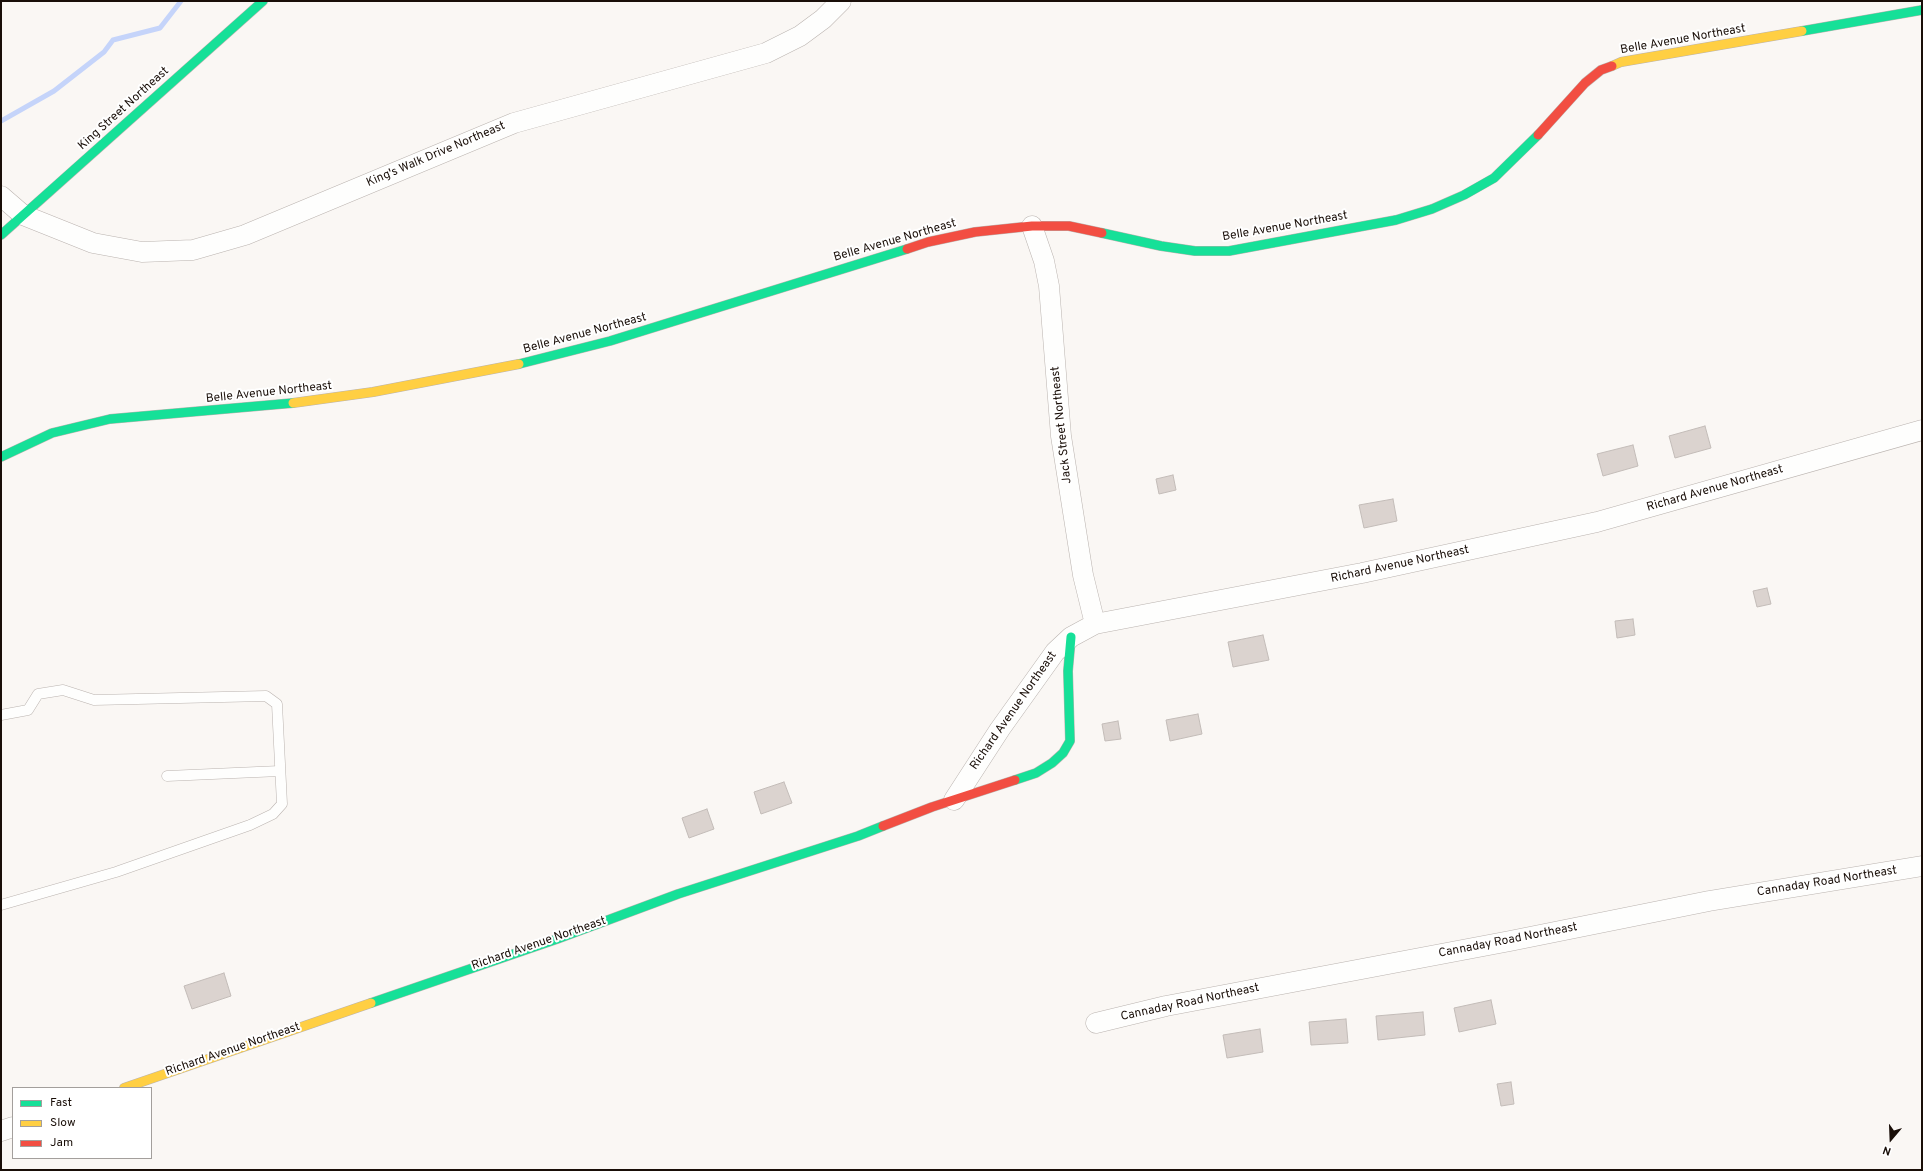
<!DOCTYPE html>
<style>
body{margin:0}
#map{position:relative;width:1923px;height:1171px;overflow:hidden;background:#faf7f4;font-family:Overpass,sans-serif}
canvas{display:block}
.frame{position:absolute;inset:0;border:2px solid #190e08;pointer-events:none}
.legend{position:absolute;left:12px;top:1087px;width:140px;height:72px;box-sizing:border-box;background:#fff;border:1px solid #a39f9c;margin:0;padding:5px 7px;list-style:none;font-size:12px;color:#190e08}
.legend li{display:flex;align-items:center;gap:8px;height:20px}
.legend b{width:20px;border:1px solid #a39f9c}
.north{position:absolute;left:1871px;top:1119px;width:40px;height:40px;-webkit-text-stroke:3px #fff;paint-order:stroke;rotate:199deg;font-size:11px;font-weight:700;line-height:16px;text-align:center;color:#190e08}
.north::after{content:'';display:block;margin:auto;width:14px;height:18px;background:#190e08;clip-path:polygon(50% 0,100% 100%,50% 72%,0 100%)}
</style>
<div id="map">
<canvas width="1923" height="1171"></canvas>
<div class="frame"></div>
<ul class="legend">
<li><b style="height:5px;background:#16e098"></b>Fast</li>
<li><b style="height:5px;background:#ffcf43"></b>Slow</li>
<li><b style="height:5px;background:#f24e42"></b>Jam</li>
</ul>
<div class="north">N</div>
</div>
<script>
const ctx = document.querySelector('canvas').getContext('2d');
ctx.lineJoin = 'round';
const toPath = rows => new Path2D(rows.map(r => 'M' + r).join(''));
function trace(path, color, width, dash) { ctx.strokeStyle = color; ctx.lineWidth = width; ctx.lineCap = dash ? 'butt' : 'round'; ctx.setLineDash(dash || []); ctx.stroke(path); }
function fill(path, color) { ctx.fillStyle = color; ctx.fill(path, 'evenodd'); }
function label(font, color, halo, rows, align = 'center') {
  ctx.font = font + ' Overpass,sans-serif'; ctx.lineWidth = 4; ctx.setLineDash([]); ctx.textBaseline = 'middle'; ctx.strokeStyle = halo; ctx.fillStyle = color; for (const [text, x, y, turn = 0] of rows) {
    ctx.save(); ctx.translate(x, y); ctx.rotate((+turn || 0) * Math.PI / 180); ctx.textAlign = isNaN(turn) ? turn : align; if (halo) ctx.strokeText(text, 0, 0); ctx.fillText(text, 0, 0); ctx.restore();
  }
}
trace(toPath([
 [1,121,54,91,104,52,113,40,160,28,181,1]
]), '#c5d4fa', 5);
const building = toPath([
 [1705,426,1711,448,1675,458,1669,436,1705,426],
 [1633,445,1638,466,1603,476,1597,454,1633,445],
 [1173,475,1176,490,1159,494,1156,479,1173,475],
 [1393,499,1397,521,1364,528,1359,505,1393,499],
 [1767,588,1771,604,1757,607,1753,591,1767,588],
 [1633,619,1635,635,1617,638,1615,621,1633,619],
 [1263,635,1269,660,1233,667,1228,642,1263,635],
 [1198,714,1202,734,1170,741,1166,720,1198,714],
 [1118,721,1121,739,1105,741,1102,724,1118,721],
 [784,782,792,803,761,814,754,792,784,782],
 [707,809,714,829,689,838,682,818,707,809],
 [224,973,231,996,192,1009,184,986,224,973],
 [1491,1000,1496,1024,1459,1032,1454,1008,1491,1000],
 [1423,1012,1425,1035,1378,1040,1376,1016,1423,1012],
 [1346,1019,1348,1043,1311,1045,1309,1022,1346,1019],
 [1260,1029,1263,1052,1227,1058,1223,1035,1260,1029],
 [1511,1082,1514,1104,1501,1106,1497,1084,1511,1082]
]);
fill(building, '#dbd3cf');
trace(building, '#c3bcb8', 1);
const lane = toPath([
 [1,715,28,710,38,694,63,690,94,700,266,696,277,704,282,804,273,814,250,825,116,872,1,905],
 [167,776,280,771]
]);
const street = toPath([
 [1,196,23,215,93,243,142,252,193,250,245,235,514,123,766,53,800,36,823,19,841,1],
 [1032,226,1044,261,1049,286,1061,436,1083,575,1095,624],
 [954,800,1000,729,1055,652,1071,637,1095,624,1362,573,1597,522,1922,430],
 [1096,1023,1166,1006,1510,941,1709,901,1922,866],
 [1,1131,13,1127]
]);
const fast = toPath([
 [1802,31,1922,10],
 [1102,233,1161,246,1195,251,1229,251,1396,220,1432,209,1464,195,1494,178,1538,135],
 [1,235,263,1],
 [519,364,610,341,907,249],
 [1,457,52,433,110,419,293,403],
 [1015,780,1036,773,1052,763,1063,753,1070,741,1068,671,1071,637],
 [371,1003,557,939,678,894,858,836,883,826]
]);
const slow = toPath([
 [1612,66,1621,62,1802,31],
 [293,403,373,392,519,364],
 [124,1088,371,1003]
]);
const jam = toPath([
 [1538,135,1585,83,1601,70,1612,66],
 [907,249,928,242,975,232,1032,226,1069,226,1102,233],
 [883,826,932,807,1015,780]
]);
trace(lane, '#bab3af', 11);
trace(street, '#bab3af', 21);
trace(fast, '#bab3af', 10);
trace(slow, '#bab3af', 10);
trace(jam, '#bab3af', 10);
trace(lane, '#fefefd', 10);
trace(street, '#fefefd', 20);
trace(fast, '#16e098', 9);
trace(slow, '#ffcf43', 9);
trace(jam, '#f24e42', 9);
label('12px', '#190e08', '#fff', [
 ["Belle Avenue Northeast",1683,40,-10],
 ["King Street Northeast",124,109,-42],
 ["King's Walk Drive Northeast",436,155,-23],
 ["Belle Avenue Northeast",1285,227,-10],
 ["Belle Avenue Northeast",895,241,-16],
 ["Belle Avenue Northeast",585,334,-15],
 ["Belle Avenue Northeast",269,393,-6],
 ["Jack Street Northeast",1062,425,-96],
 ["Richard Avenue Northeast",1715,489,-16],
 ["Richard Avenue Northeast",1400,565,-12],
 ["Richard Avenue Northeast",1014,711,-55],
 ["Cannaday Road Northeast",1827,882,-9],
 ["Cannaday Road Northeast",1508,941,-11],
 ["Richard Avenue Northeast",539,944,-19],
 ["Cannaday Road Northeast",1190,1003,-12],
 ["Richard Avenue Northeast",233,1050,-19]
]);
</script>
